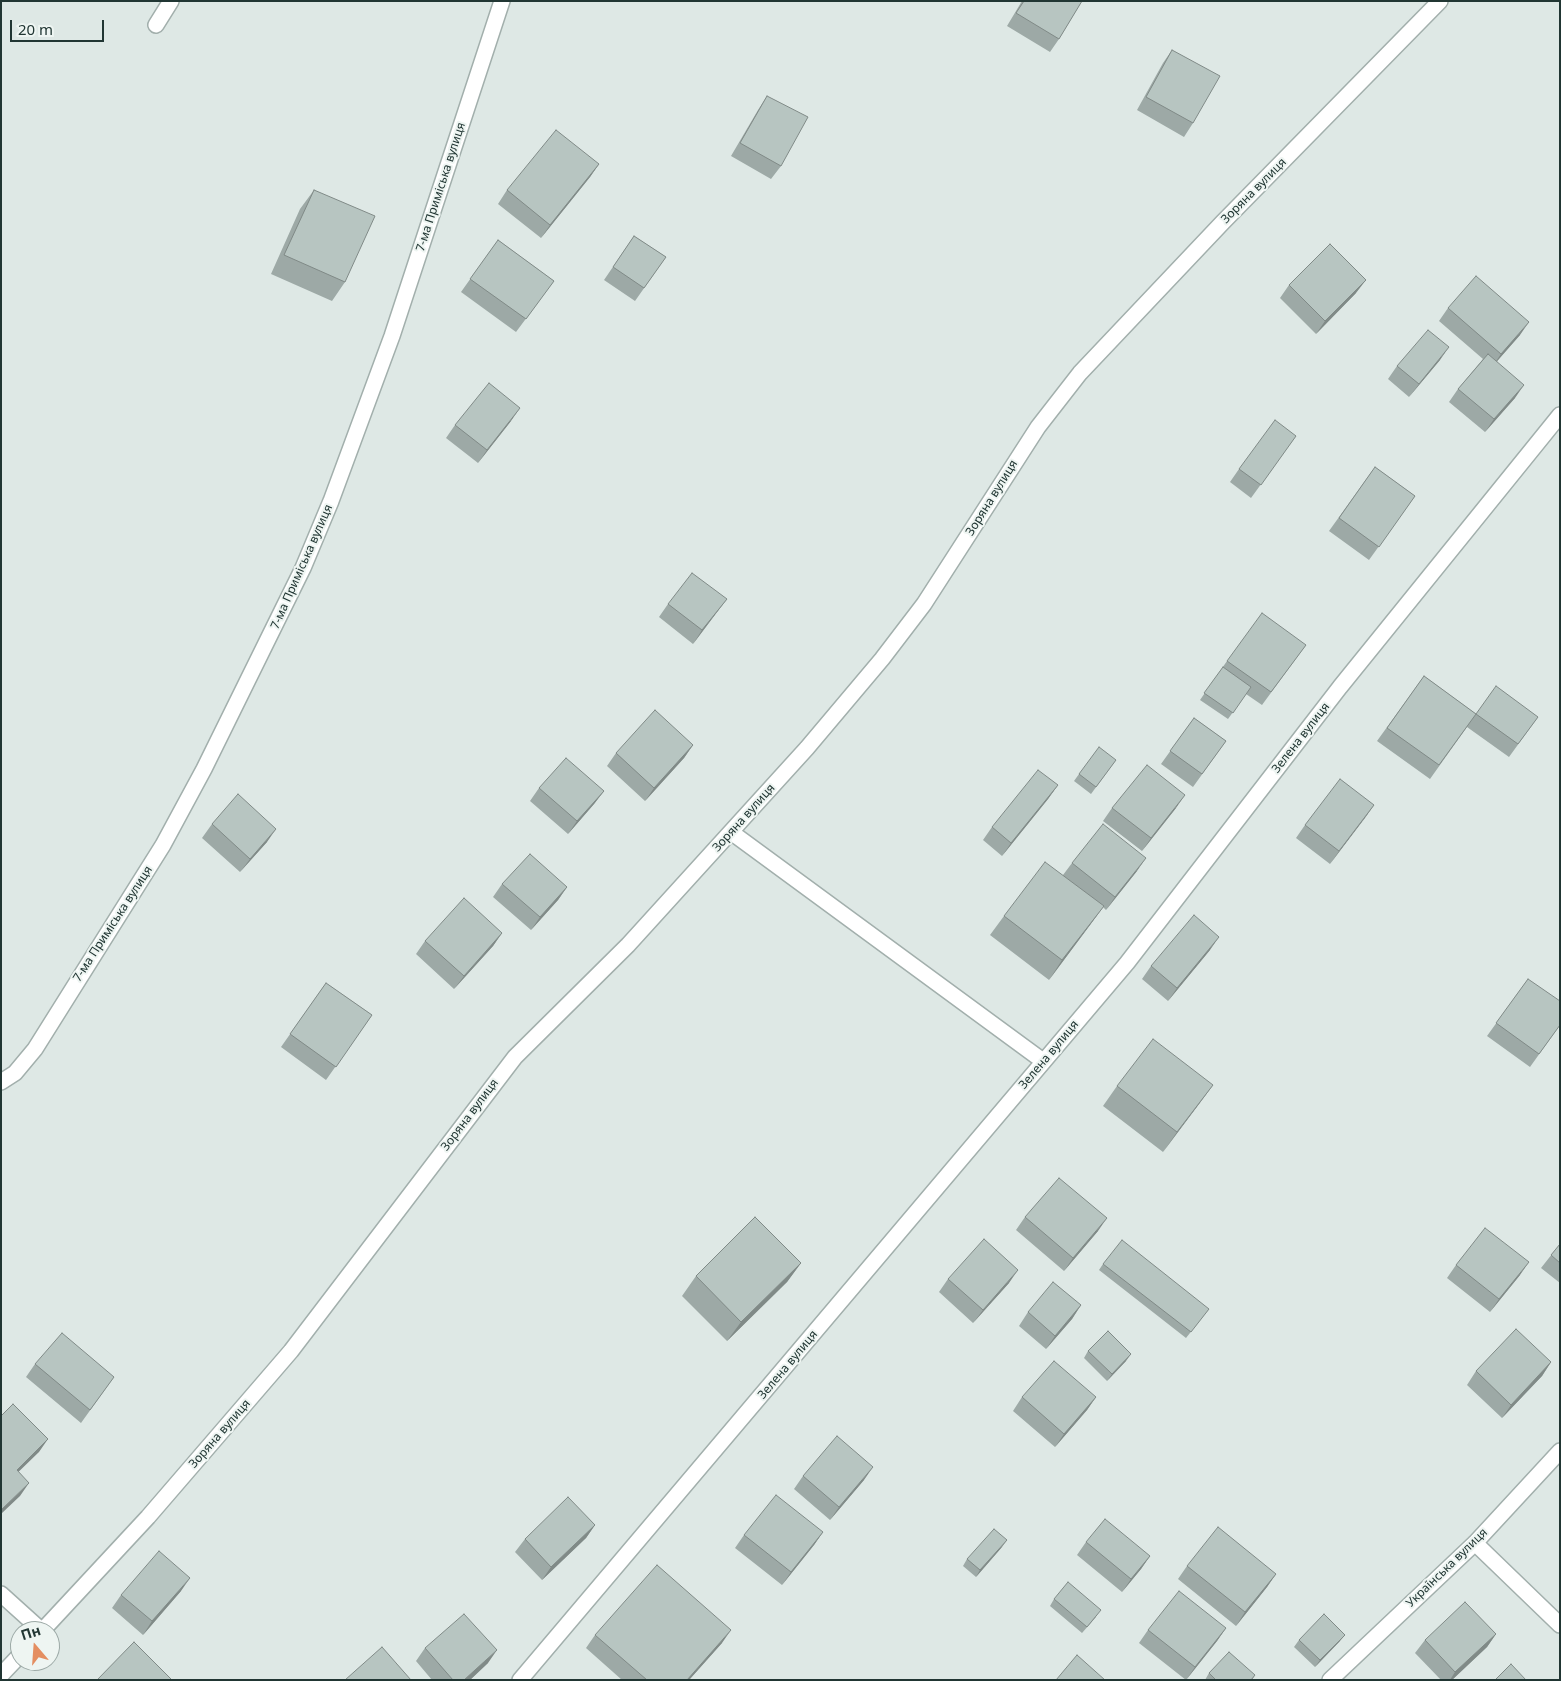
<!DOCTYPE html>
<meta charset="utf-8">
<style>
body{margin:0}
#map{position:relative;width:1561px;height:1681px;overflow:hidden;background:#dee8e5;font-family:"Noto Sans",sans-serif}
canvas{display:block}
.frame{position:absolute;inset:0;border:2px solid #213633;pointer-events:none}
.north{position:absolute;left:10px;top:1621px;width:50px;height:50px;box-sizing:border-box;background:#eef5f2;border:1px solid #9ca9a6;border-radius:50%;rotate:342deg;font-size:14px;font-weight:700;line-height:20px;text-align:center;color:#213633}
.north::after{content:'';display:block;margin:auto;width:18px;height:22px;background:#e48e61;clip-path:polygon(50% 0,100% 100%,50% 72%,0 100%)}
.scale{position:absolute;left:10px;top:20px;width:94px;height:22px;box-sizing:border-box;border:2px solid #213633;border-top:0;padding-left:6px;font-size:15px;line-height:18px;white-space:nowrap;color:#213633;-webkit-text-stroke:4px #eef5f2;paint-order:stroke}
</style>
<div id="map">
<canvas width="1561" height="1681"></canvas>
<div class="frame"></div>
<div class="north">Пн</div>
<div class="scale">20 m</div>
</div>
<script>
const ctx = document.querySelector('canvas').getContext('2d');
ctx.lineJoin = 'round';
const toPath = rows => new Path2D(rows.map(r => 'M' + r).join(''));
function trace(path, color, width, dash) { ctx.strokeStyle = color; ctx.lineWidth = width; ctx.lineCap = dash ? 'butt' : 'round'; ctx.setLineDash(dash || []); ctx.stroke(path); }
function fill(path, color) { ctx.fillStyle = color; ctx.fill(path, 'evenodd'); }
function label(font, color, halo, rows, align = 'center') {
  ctx.font = font + ' "Noto Sans",sans-serif'; ctx.lineWidth = 4; ctx.setLineDash([]); ctx.textBaseline = 'middle'; ctx.strokeStyle = halo; ctx.fillStyle = color; for (const [text, x, y, turn = 0] of rows) {
    ctx.save(); ctx.translate(x, y); ctx.rotate((+turn || 0) * Math.PI / 180); ctx.textAlign = isNaN(turn) ? turn : align; if (halo) ctx.strokeText(text, 0, 0); ctx.fillText(text, 0, 0); ctx.restore();
  }
}
const minor = toPath([
 [156,25,171,1],
 [731,832,1043,1061],
 [1,1082,15,1073,35,1049,163,845,204,769,303,568,331,501,392,336,502,1],
 [1475,1543,1560,1625],
 [1,1594,42,1631],
 [42,1631,148,1517,291,1351,515,1057,628,945,807,748,882,659,924,604,1038,427,1080,373,1223,222,1440,1],
 [1,1675,20,1655],
 [520,1680,1127,963,1340,687,1560,415],
 [1330,1680,1475,1543,1560,1451]
]);
trace(minor, '#a2afac', 18);
trace(minor, '#fff', 15);
fill(toPath([
 [1022,1,1082,1,1059,39,1050,52,1007,26],
 [1172,50,1193,123,1184,137,1137,110,1163,63],
 [767,96,781,166,771,179,731,156,758,110],
 [599,164,590,177,541,238,498,204,507,190],
 [314,190,345,282,332,301,271,274,300,209],
 [634,236,666,257,635,301,604,280],
 [498,240,554,281,516,332,461,292],
 [1289,285,1356,293,1316,334,1280,298],
 [1448,308,1520,335,1497,361,1515,398,1485,432,1449,402,1458,389,1483,359,1439,321],
 [1440,360,1409,397,1388,379,1397,366],
 [511,421,478,463,446,438,455,425],
 [1296,436,1251,498,1230,482,1239,469],
 [1375,467,1415,496,1369,560,1329,531],
 [727,599,693,644,659,617,668,604],
 [1306,645,1262,705,1246,694,1228,719,1200,700,1227,661],
 [1424,676,1476,714,1538,717,1509,757,1467,727,1430,779,1377,741],
 [1194,718,1226,741,1193,787,1161,764],
 [693,745,684,758,645,801,607,766,616,753],
 [1116,760,1091,794,1074,781,1079,774],
 [1058,785,1048,799,1002,856,983,840,992,827],
 [539,788,604,791,594,804,568,834,530,801],
 [1374,805,1330,864,1296,838,1305,825],
 [1112,808,1176,808,1142,851,1103,821],
 [212,824,267,842,240,872,202,838],
 [1072,863,1137,871,1106,910,1103,907,1090,925,1049,980,990,935,1004,916,1063,875],
 [502,884,567,887,558,900,531,930,493,897],
 [502,933,493,946,454,989,416,954,425,941],
 [1210,950,1168,1001,1142,979,1151,966],
 [1528,979,1560,1025,1530,1067,1487,1036],
 [326,983,372,1015,326,1080,281,1047],
 [1213,1085,1199,1104,1163,1152,1103,1106,1117,1086],
 [1025,1217,1098,1231,1064,1271,1016,1230],
 [1560,1244,1560,1283,1541,1268],
 [801,1263,787,1282,727,1341,682,1296,696,1276],
 [1103,1264,1209,1309,1186,1338,1099,1270],
 [1456,1265,1520,1275,1490,1312,1447,1278],
 [948,1279,1009,1283,973,1323,939,1292],
 [1081,1305,1072,1319,1046,1349,1019,1326,1028,1312],
 [1088,1351,1126,1361,1107,1381,1084,1358],
 [1551,1362,1542,1376,1502,1418,1467,1385,1476,1371],
 [35,1364,114,1377,81,1423,26,1377],
 [1022,1397,1096,1397,1087,1410,1055,1447,1013,1411],
 [803,1476,864,1480,830,1520,794,1489],
 [595,1525,586,1538,542,1580,515,1552,525,1539],
 [823,1532,814,1545,782,1585,735,1548,744,1535],
 [1086,1542,1150,1556,1141,1569,1122,1592,1077,1555],
 [1002,1547,976,1577,963,1566,967,1559],
 [1187,1566,1276,1574,1267,1587,1236,1626,1178,1579],
 [181,1591,143,1635,112,1608,121,1595],
 [1054,1599,1096,1617,1082,1633,1050,1606],
 [1226,1628,1217,1641,1186,1680,1139,1643,1148,1630],
 [1496,1634,1487,1647,1452,1680,1441,1680,1415,1653,1425,1640],
 [595,1635,722,1643,689,1680,622,1680,586,1648],
 [1299,1640,1340,1641,1315,1667,1294,1647],
 [425,1648,488,1663,470,1680,432,1680,416,1661],
 [1209,1673,1255,1675,1252,1680,1205,1680]
]), '#9da9a6');
fill(toPath([
 [599,164,590,177,541,238,550,225],
 [1366,280,1356,293,1316,334,1325,321],
 [1529,322,1520,335,1492,367,1501,354],
 [1449,347,1440,360,1409,397,1419,384],
 [1524,385,1515,398,1485,432,1494,419],
 [520,408,511,421,478,463,487,450],
 [727,599,717,612,693,644,702,630],
 [693,745,684,758,645,801,654,788],
 [1058,785,1048,799,1002,856,1011,843],
 [604,791,594,804,568,834,577,821],
 [1185,795,1176,808,1142,851,1151,838],
 [1374,805,1365,818,1330,864,1339,851],
 [276,829,267,842,240,872,250,859],
 [1146,858,1137,871,1106,910,1115,897],
 [567,887,558,900,531,930,540,917],
 [1104,906,1090,925,1049,980,1062,960],
 [502,933,493,946,454,989,464,976],
 [1219,937,1210,950,1168,1001,1177,988],
 [1213,1085,1199,1104,1163,1152,1177,1132],
 [1107,1218,1098,1231,1064,1271,1073,1258],
 [1529,1262,1520,1275,1490,1312,1499,1299],
 [801,1263,787,1282,727,1341,741,1322],
 [1018,1270,1009,1283,973,1323,983,1310],
 [1081,1305,1072,1319,1046,1349,1055,1336],
 [1131,1354,1126,1361,1107,1381,1112,1374],
 [1551,1362,1542,1376,1502,1418,1511,1405],
 [1096,1397,1087,1410,1055,1447,1064,1434],
 [48,1439,39,1452,7,1483,17,1470],
 [873,1467,864,1480,830,1520,839,1507],
 [29,1483,20,1496,1,1514,1,1510],
 [595,1525,586,1538,542,1580,551,1567],
 [823,1532,814,1545,782,1585,791,1572],
 [1007,1540,1002,1547,976,1577,980,1570],
 [1150,1556,1141,1569,1122,1592,1131,1579],
 [1276,1574,1267,1587,1236,1626,1245,1612],
 [190,1578,181,1591,143,1635,152,1621],
 [1226,1628,1217,1641,1186,1680,1195,1667],
 [731,1630,722,1643,689,1680,687,1680],
 [1496,1634,1487,1647,1452,1680,1450,1680,1455,1672],
 [1345,1635,1340,1641,1315,1667,1320,1660],
 [497,1650,488,1663,470,1680,464,1680]
]), '#808a87');
const building = toPath([
 [1024,1,1082,1,1059,39,1016,13,1024,1],
 [1172,50,1220,76,1193,123,1146,97,1172,50],
 [767,96,808,117,781,166,740,143,767,96],
 [556,130,599,164,550,225,507,190,556,130],
 [314,190,375,216,345,282,284,255,314,190],
 [634,236,666,257,644,288,613,267,634,236],
 [498,240,554,281,526,319,470,279,498,240],
 [1330,244,1366,280,1325,321,1289,285,1330,244],
 [1476,276,1529,322,1501,354,1448,308,1476,276],
 [1428,330,1449,347,1419,384,1397,366,1428,330],
 [1488,354,1524,385,1494,419,1458,389,1488,354],
 [489,383,520,408,487,450,455,425,489,383],
 [1275,420,1296,436,1261,485,1239,469,1275,420],
 [1375,467,1415,496,1379,547,1339,518,1375,467],
 [692,573,727,599,702,630,668,604,692,573],
 [1262,613,1306,645,1271,692,1227,661,1262,613],
 [1223,667,1251,687,1233,713,1204,693,1223,667],
 [1424,676,1476,714,1439,765,1387,728,1424,676],
 [1496,686,1538,717,1518,744,1476,714,1496,686],
 [655,710,693,745,654,788,616,753,655,710],
 [1194,718,1226,741,1202,774,1170,751,1194,718],
 [1099,747,1116,760,1096,787,1079,774,1099,747],
 [566,758,604,791,577,821,539,788,566,758],
 [1147,765,1185,795,1151,838,1112,808,1147,765],
 [1038,770,1058,785,1011,843,992,827,1038,770],
 [1340,779,1374,805,1339,851,1305,825,1340,779],
 [238,794,276,829,250,859,212,824,238,794],
 [1103,824,1146,858,1115,897,1072,863,1103,824],
 [530,854,567,887,540,917,502,884,530,854],
 [1045,862,1104,906,1062,960,1004,916,1045,862],
 [464,898,502,933,464,976,425,941,464,898],
 [1194,915,1219,937,1177,988,1151,966,1194,915],
 [1528,979,1560,1001,1560,1025,1539,1054,1496,1023,1528,979],
 [326,983,372,1015,336,1067,290,1034,326,983],
 [1153,1039,1213,1085,1177,1132,1117,1086,1153,1039],
 [1059,1178,1107,1218,1073,1258,1025,1217,1059,1178],
 [755,1217,801,1263,741,1322,696,1276,755,1217],
 [1485,1228,1529,1262,1499,1299,1456,1265,1485,1228],
 [984,1239,1018,1270,983,1310,948,1279,984,1239],
 [1122,1240,1209,1309,1191,1332,1103,1264,1122,1240],
 [1560,1244,1560,1263,1551,1255,1560,1244],
 [1053,1282,1081,1305,1055,1336,1028,1312,1053,1282],
 [1516,1329,1551,1362,1511,1405,1476,1371,1516,1329],
 [1108,1331,1131,1354,1112,1374,1088,1351,1108,1331],
 [62,1333,114,1377,90,1410,35,1364,62,1333],
 [1054,1361,1096,1397,1064,1434,1022,1397,1054,1361],
 [13,1404,48,1439,17,1470,29,1483,1,1510,1,1416,13,1404],
 [837,1436,873,1467,839,1507,803,1476,837,1436],
 [776,1495,823,1532,791,1572,744,1535,776,1495],
 [568,1497,595,1525,551,1567,525,1539,568,1497],
 [1105,1519,1150,1556,1131,1579,1086,1542,1105,1519],
 [1218,1527,1276,1574,1245,1612,1187,1566,1218,1527],
 [994,1529,1007,1540,980,1570,967,1559,994,1529],
 [159,1551,190,1578,152,1621,121,1595,159,1551],
 [657,1565,731,1630,687,1680,647,1680,595,1635,657,1565],
 [1068,1582,1101,1610,1087,1627,1054,1599,1068,1582],
 [1179,1591,1226,1628,1195,1667,1148,1630,1179,1591],
 [1465,1602,1496,1634,1455,1672,1425,1640,1465,1602],
 [464,1614,497,1650,464,1680,453,1680,425,1648,464,1614],
 [1324,1614,1345,1635,1320,1660,1299,1640,1324,1614],
 [134,1642,172,1680,97,1680,134,1642],
 [382,1647,411,1680,345,1680,382,1647],
 [1229,1652,1255,1675,1251,1680,1216,1680,1209,1673,1229,1652],
 [1077,1655,1105,1680,1056,1680,1077,1655],
 [1511,1664,1526,1680,1495,1680,1511,1664]
]);
fill(building, '#b7c5c1');
trace(building, '#808a87', 1);
label('12px', '#213633', '#eef5f2', [
 ["7-ма Приміська вулиця",441,187,-72],
 ["Зоряна вулиця",1254,191,-45],
 ["Зоряна вулиця",992,498,-58],
 ["7-ма Приміська вулиця",302,567,-66],
 ["Зелена вулиця",1301,738,-52],
 ["Зоряна вулиця",744,818,-48],
 ["7-ма Приміська вулиця",113,924,-57],
 ["Зелена вулиця",1049,1055,-50],
 ["Зоряна вулиця",470,1115,-53],
 ["Зелена вулиця",788,1365,-50],
 ["Зоряна вулиця",220,1434,-49],
 ["Українська вулиця",1447,1568,-44]
]);
</script>
